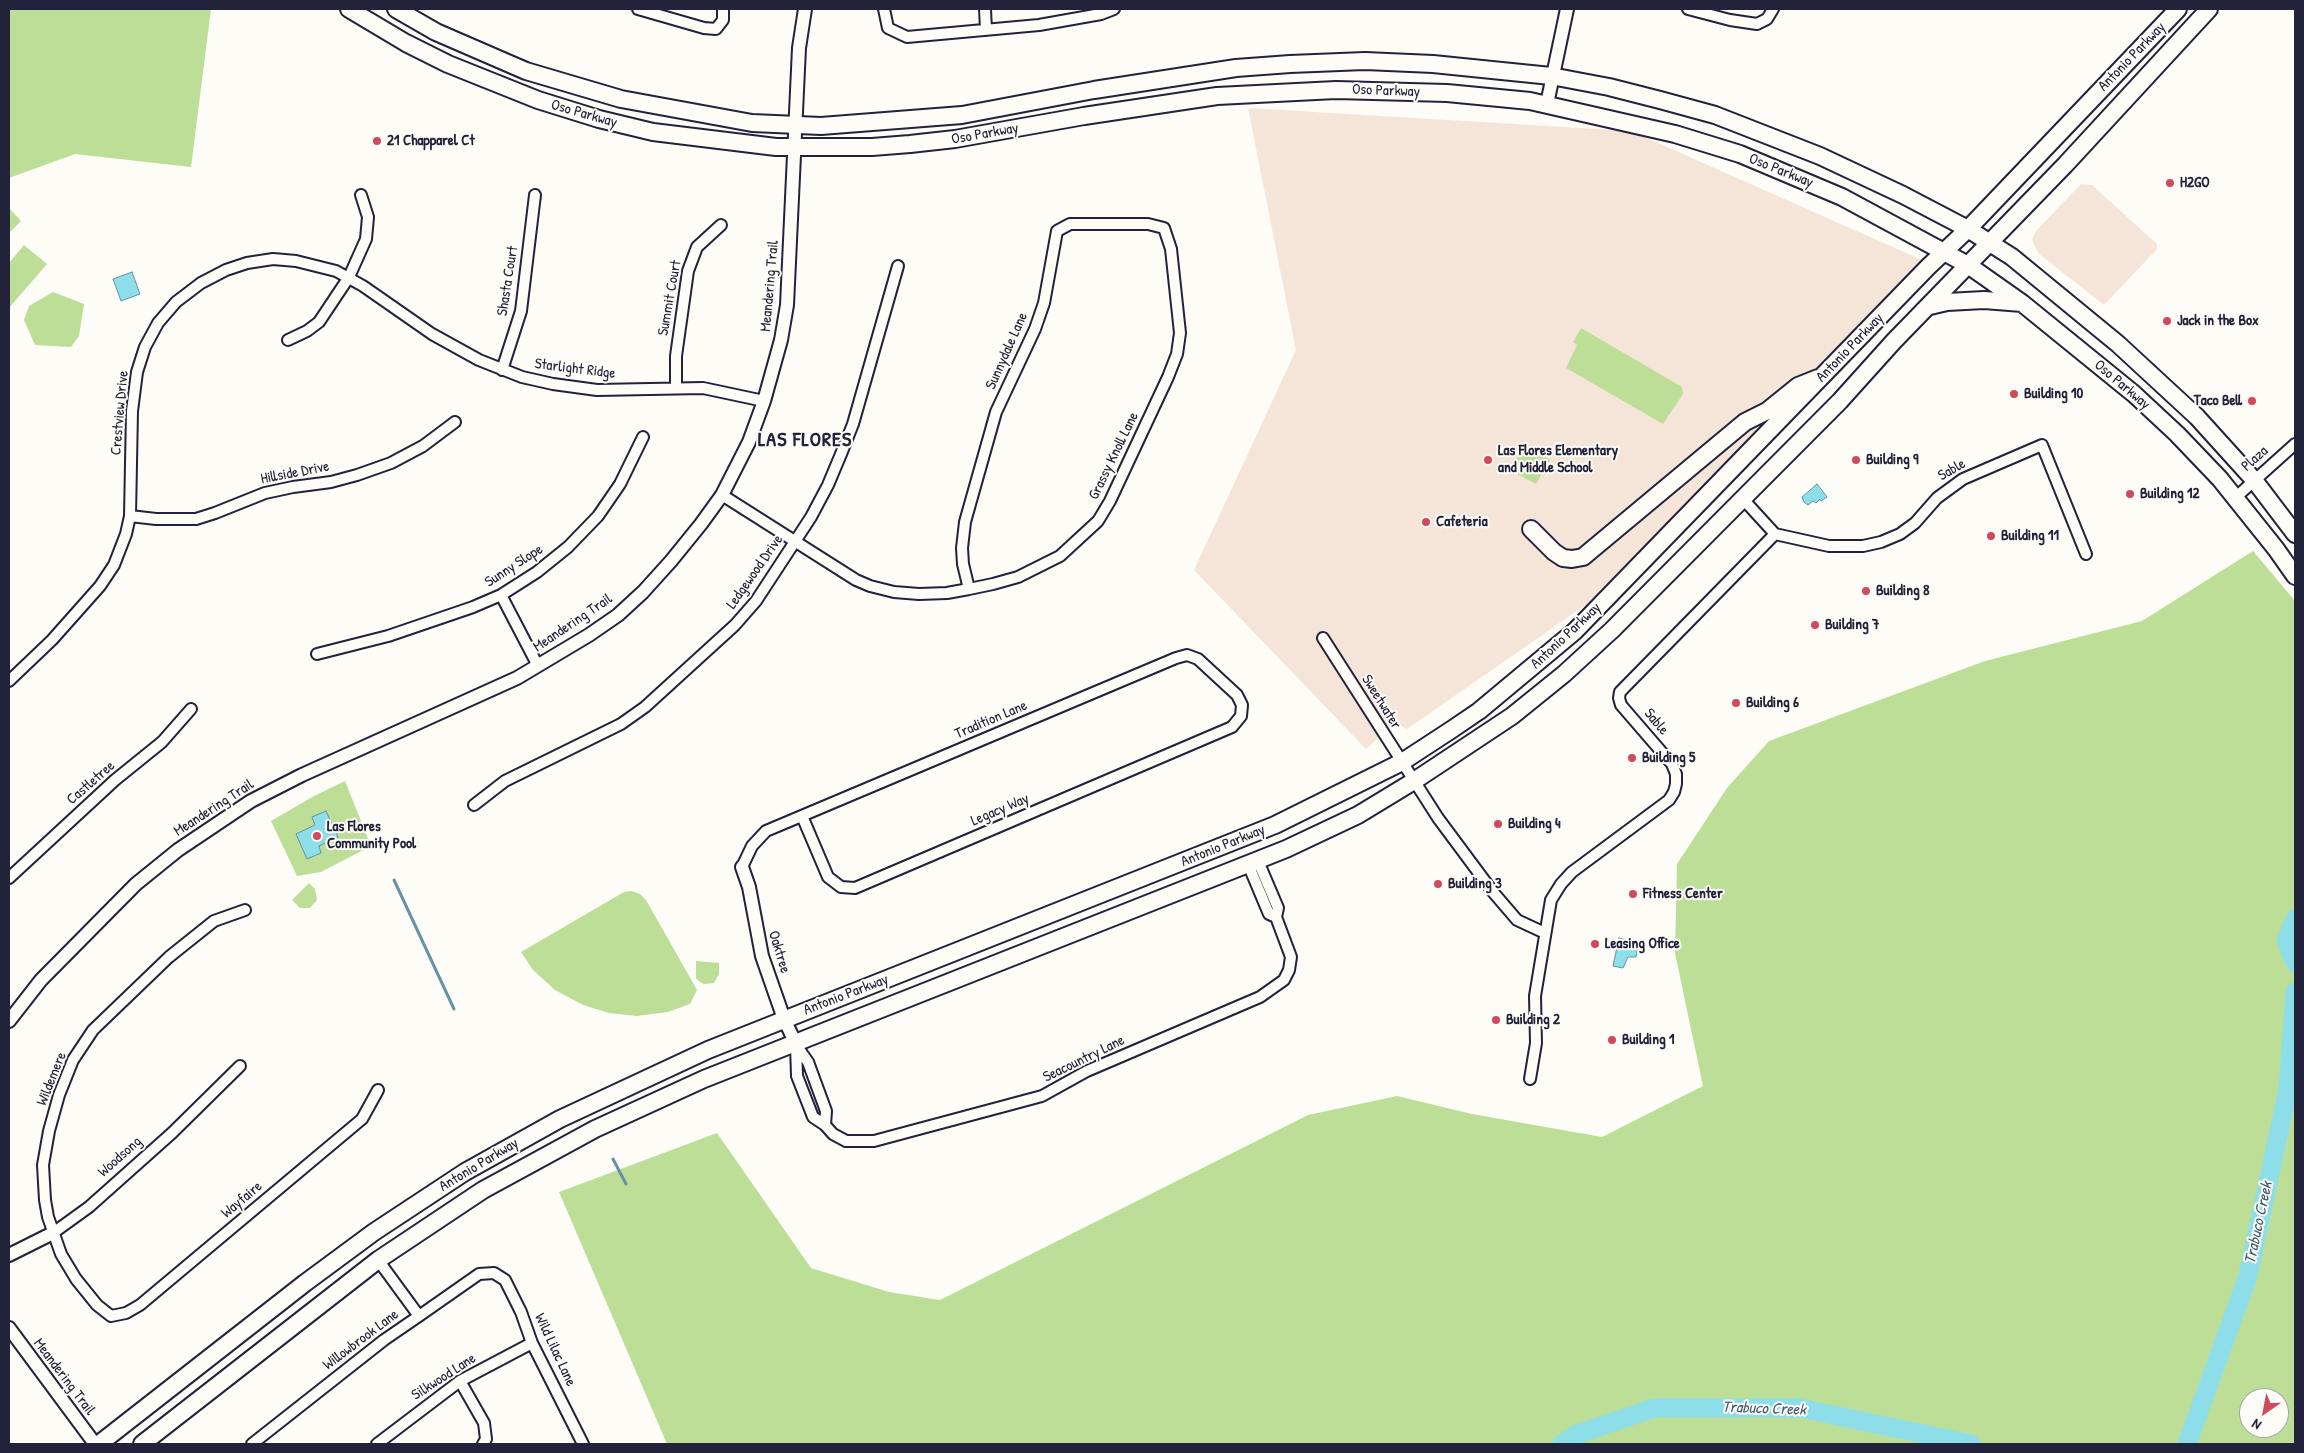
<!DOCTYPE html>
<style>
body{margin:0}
#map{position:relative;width:2304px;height:1453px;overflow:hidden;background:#fdfcf7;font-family:"Patrick Hand",sans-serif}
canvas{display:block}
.frame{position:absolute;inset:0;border:10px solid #22223b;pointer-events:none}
.north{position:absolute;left:2239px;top:1388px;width:50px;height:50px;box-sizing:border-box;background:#fdfcf7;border:1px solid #a5a5ac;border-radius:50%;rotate:213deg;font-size:14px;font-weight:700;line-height:20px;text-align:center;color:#22223b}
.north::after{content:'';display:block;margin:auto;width:18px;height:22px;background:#d1495b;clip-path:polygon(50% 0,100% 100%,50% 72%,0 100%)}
</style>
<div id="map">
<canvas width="2304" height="1453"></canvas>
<div class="frame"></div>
<div class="north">N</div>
</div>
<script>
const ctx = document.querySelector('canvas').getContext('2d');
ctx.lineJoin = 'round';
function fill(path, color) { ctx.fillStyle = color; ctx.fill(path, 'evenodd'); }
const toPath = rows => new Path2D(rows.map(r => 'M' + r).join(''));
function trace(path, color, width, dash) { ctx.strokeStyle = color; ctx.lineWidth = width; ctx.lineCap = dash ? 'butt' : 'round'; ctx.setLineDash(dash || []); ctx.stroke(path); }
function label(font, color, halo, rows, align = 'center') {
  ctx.font = font + ' "Patrick Hand",sans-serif'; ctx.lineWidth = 4; ctx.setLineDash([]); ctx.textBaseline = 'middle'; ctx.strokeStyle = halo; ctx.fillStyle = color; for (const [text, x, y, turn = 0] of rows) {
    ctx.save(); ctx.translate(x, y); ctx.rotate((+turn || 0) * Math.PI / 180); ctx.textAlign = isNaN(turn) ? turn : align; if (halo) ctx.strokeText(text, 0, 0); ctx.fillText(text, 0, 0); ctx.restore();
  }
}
fill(toPath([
 [1248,108,1631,131,1922,260,1610,588,1407,729,1395,723,1366,749,1194,570,1296,350],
 [2081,184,2092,185,2157,244,2157,249,2104,305,2038,253,2032,240,2036,231]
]), '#f5e5d9');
fill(toPath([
 [9,9,211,9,191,167,75,154,9,178],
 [10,209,21,221,9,233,9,210],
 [24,245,47,264,9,308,9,263],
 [53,292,84,304,79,336,71,347,35,345,24,320,29,306],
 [1581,328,1682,387,1683,394,1663,424,1566,368,1577,345,1573,342],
 [1525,444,1550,460,1536,484,1510,470],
 [2253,551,2295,601,2295,1444,667,1444,559,1192,717,1133,811,1268,889,1292,940,1300,1308,1115,1397,1096,1472,1114,1602,1137,1703,1086,1675,953,1677,864,1727,788,1769,741,1985,661,2142,621],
 [2249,1398,2279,1398,2279,1428,2249,1428],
 [345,781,371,846,321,872,297,876,271,821,314,796],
 [309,883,315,889,317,900,310,908,300,908,292,900],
 [631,891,640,894,646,900,697,990,690,1004,668,1012,637,1016,609,1013,583,1005,555,990,533,970,521,952,624,892],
 [696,961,719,963,719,974,714,983,704,984,700,982,696,978]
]), '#bdde97');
const water = toPath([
 [132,272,140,294,121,301,113,279,132,272],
 [1817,484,1827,497,1821,501,1820,499,1816,503,1813,501,1808,505,1804,502,1802,497,1817,484],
 [326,811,338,837,319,846,321,853,307,859,296,834,315,825,312,817,326,811],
 [1619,938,1631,941,1630,944,1638,947,1636,957,1628,957,1623,968,1613,966,1619,938]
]);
fill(water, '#8edeea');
trace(water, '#6393a4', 1);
trace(toPath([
 [394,880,454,1009],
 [613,1159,626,1184]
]), '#6393a4', 3);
trace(toPath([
 [2295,919,2286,941,2295,963],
 [1562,1444,1575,1435,1654,1408,1800,1408,1971,1444],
 [2187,1444,2248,1276,2288,1089,2295,992]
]), '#8edeea', 19);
const minor = toPath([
 [638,9,704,28,716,29,723,20,723,9],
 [884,9,888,28,907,37,1039,25,1101,14,1114,9],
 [985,9,986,30],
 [1688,9,1730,20,1757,24,1767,19,1773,9],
 [288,340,307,331,319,322,349,277,366,239,368,217,361,195],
 [502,370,521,311,535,195],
 [676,388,676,356,688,271,697,247,721,225],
 [722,495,856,580,870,586,894,592,919,594,947,593,969,589,993,584,1018,577,1060,556,1098,521,1110,501,1168,377,1177,354,1180,333,1171,249,1164,228,1148,224,1070,224,1057,231,1044,303,1035,329,996,412,965,522,962,548,963,564,969,589],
 [2235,498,2295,444],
 [1743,499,1775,534],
 [130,516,156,519,196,519,215,513,265,493,293,487,331,482,357,475,391,463,423,446,455,422],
 [501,595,538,666],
 [1323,638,1438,818,1493,892,1517,920,1545,933],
 [317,654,388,636,473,607,501,595,537,572,568,547,598,516,620,484,643,437],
 [9,681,52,640,100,586,114,565,126,534,130,516,132,411,137,372,145,347,158,323,176,302,201,283,226,270,247,263,273,259,296,261,336,271,363,286,432,334,479,360,522,377,553,384,597,390,703,388,764,401],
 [474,805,505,781,621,724,645,707,735,625,756,601,811,517,828,485,841,454,853,424,898,266],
 [1248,864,1269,914,1276,917],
 [742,867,752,846,766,831,1176,658,1187,655,1198,659,1237,695,1242,705,1241,716,1232,727,855,888,841,887,828,877,802,816],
 [9,878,115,780,162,742,191,709],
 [245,910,214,921,169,957,93,1030,73,1060,59,1095,49,1131,43,1165,45,1200,48,1217,61,1254,76,1279,97,1305,111,1316,126,1313,140,1305,362,1119,378,1090],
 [796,1044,797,1076,813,1117,825,1125,833,1134,846,1141,874,1141,1042,1096,1087,1071,1260,997,1284,980,1289,970,1291,957,1276,917,1278,908,1258,861],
 [796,1045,808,1062,826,1111,825,1125],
 [1530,1079,1536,1043,1535,996,1551,900,1561,884,1572,872,1669,800,1674,792,1676,784,1676,774,1672,764,1621,705,1619,698,1620,692,1775,534,1829,546,1863,546,1881,542,1900,534,1915,523,1937,498,1963,479,2042,445,2086,554],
 [53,1233,89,1207,172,1133,240,1066],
 [378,1260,419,1316],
 [460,1381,484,1423,486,1439,483,1444],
 [252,1444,384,1340,419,1316,479,1274,494,1273,505,1280,521,1312,532,1343,583,1444],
 [377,1444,460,1381,532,1343]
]);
const tertiary = toPath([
 [1547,104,1567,9],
 [742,867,749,887,762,956,784,1019,796,1044],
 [9,1021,41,980,136,884,178,850,251,801,302,775,517,678,589,635,618,615,643,592,671,561,701,524,722,495,749,442,764,401,781,340,787,305,799,48,805,9],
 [9,1255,53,1233],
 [9,1328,95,1444]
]);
const primary = toPath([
 [349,9,406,43,448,64,538,100,599,119,653,132,776,147,872,147,910,144,955,139,1084,116,1217,96,1336,90,1447,93,1530,101,1675,134,1740,154,1842,197,1968,265,2022,303,2134,394,2177,434,2220,479,2276,549,2295,576],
 [396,9,436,32,526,71,621,99,752,123,821,126,962,115,1094,90,1236,68,1290,64,1365,61,1433,64,1551,76,1609,87,1660,100,1715,115,1820,156,1903,195,1968,229,2012,257,2118,344,2197,417,2254,480,2295,534],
 [1930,306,1947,302,1984,300,2022,303],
 [1531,529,1554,552,1563,558,1572,559,1583,557,1745,422,1767,411,1798,386,1818,378],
 [99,1444,305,1283,374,1232,465,1172,560,1119,708,1050,1275,825,1402,762,1451,730,1479,711,1575,631,1928,267,1968,229,2178,9],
 [142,1444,378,1260,483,1190,595,1129,704,1079,1286,849,1358,815,1414,781,1512,716,1564,674,1612,630,1840,401,1894,341,2065,165,2209,9]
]);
trace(minor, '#22223b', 14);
trace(tertiary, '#22223b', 16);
trace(primary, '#22223b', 20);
trace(minor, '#fdfcf7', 10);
trace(tertiary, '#fdfcf7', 12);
trace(primary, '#fdfcf7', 16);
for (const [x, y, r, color] of [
 [377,141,5,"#d1495b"],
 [2170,183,5,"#d1495b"],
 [2167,321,5,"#d1495b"],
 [2014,394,5,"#d1495b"],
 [2252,401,5,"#d1495b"],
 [1488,460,5,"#d1495b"],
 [1856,460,5,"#d1495b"],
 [2130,494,5,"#d1495b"],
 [1426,522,5,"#d1495b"],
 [1991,536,5,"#d1495b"],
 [1866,591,5,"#d1495b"],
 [1815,625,5,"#d1495b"],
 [1736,703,5,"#d1495b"],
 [1632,758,5,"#d1495b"],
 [1498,824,5,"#d1495b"],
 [317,836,5,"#d1495b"],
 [1438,884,5,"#d1495b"],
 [1633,894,5,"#d1495b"],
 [1595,944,5,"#d1495b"],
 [1496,1020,5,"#d1495b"],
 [1612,1040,5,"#d1495b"]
]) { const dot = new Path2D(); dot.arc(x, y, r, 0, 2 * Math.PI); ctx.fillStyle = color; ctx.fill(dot); trace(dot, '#fdfcf7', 2); }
label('15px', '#22223b', '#fdfcf7', [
 ["Antonio Parkway",2132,57,-46],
 ["Oso Parkway",1386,91,2],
 ["Oso Parkway",584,114,16],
 ["Oso Parkway",985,134,-10],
 ["Oso Parkway",1781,171,22],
 ["Shasta Court",508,281,-81],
 ["Meandering Trail",770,286,-85],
 ["Summit Court",670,298,-80],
 ["Antonio Parkway",1850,348,-46],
 ["Sunnydale Lane",1007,351,-66],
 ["Starlight Ridge",575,369,7],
 ["Oso Parkway",2122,385,40],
 ["Crestview Drive",120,413,-85],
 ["Grassy Knoll Lane",1114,456,-64],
 ["Plaza",2255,459,-42],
 ["Sable",1952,470,-30],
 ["Hillside Drive",295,473,-11],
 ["Sunny Slope",514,566,-33],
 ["Ledgewood Drive",755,572,-55],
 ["Meandering Trail",573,623,-34],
 ["Antonio Parkway",1566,636,-43],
 ["Sweetwater",1381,702,58],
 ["Tradition Lane",991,720,-23],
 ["Sable",1656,722,50],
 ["Castletree",91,783,-41],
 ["Meandering Trail",214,808,-33],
 ["Legacy Way",1000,810,-23],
 ["Antonio Parkway",1223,846,-22],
 ["Oaktree",779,952,73],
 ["Antonio Parkway",846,995,-21],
 ["Seacountry Lane",1084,1059,-26],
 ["Wildemere",52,1079,-68],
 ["Woodsong",120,1157,-42],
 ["Antonio Parkway",479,1165,-31],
 ["Wayfaire",242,1200,-40],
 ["Willowbrook Lane",361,1340,-37],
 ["Wild Lilac Lane",555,1350,65],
 ["Meandering Trail",64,1377,53],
 ["Silkwood Lane",444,1377,-33]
]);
label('bold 15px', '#22223b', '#fdfcf7', [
 ["21 Chapparel Ct",387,141],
 ["H2GO",2180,183],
 ["Jack in the Box",2177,321],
 ["Building 10",2024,394],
 ["Taco Bell",2242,401,"right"],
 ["Las Flores Elementary",1498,451],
 ["and Middle School",1498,468],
 ["Building 9",1866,460],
 ["Building 12",2140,494],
 ["Cafeteria",1436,522],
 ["Building 11",2001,536],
 ["Building 8",1876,591],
 ["Building 7",1825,625],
 ["Building 6",1746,703],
 ["Building 5",1642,758],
 ["Building 4",1508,824],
 ["Las Flores",327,827],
 ["Community Pool",327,844],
 ["Building 3",1448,884],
 ["Fitness Center",1643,894],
 ["Leasing Office",1605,944],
 ["Building 2",1506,1020],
 ["Building 1",1622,1040]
], 'left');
label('italic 16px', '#425a70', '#fdfcf7', [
 ["Trabuco Creek",2259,1223,-78],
 ["Trabuco Creek",1764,1409,2]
]);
ctx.letterSpacing = '1px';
label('bold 20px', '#22223b', '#fdfcf7', [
 ["LAS FLORES",805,441]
]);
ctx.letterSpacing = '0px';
</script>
